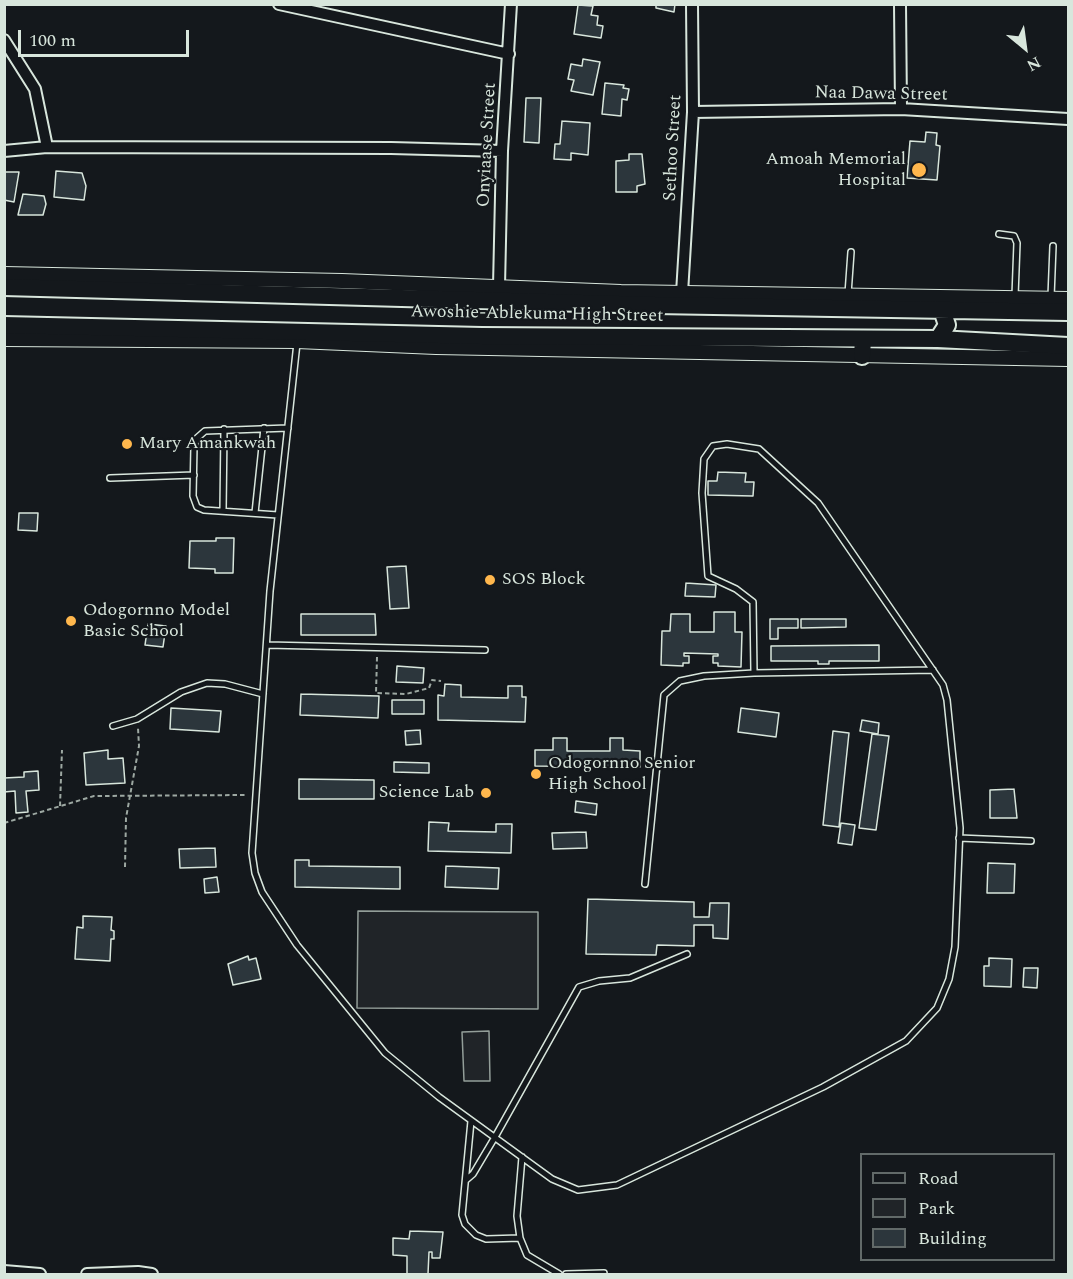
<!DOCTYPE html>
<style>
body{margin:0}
#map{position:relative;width:1073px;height:1279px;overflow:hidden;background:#14181c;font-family:Spectral,serif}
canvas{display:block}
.frame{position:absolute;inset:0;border:6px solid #d8e6dc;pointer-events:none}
.legend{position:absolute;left:860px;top:1153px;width:195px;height:108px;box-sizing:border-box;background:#14181c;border:2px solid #626a69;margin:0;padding:8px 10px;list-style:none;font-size:18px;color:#d8e6dc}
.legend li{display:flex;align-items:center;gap:12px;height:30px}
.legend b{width:30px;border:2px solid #626a69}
.north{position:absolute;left:995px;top:18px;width:60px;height:60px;-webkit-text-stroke:4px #14181c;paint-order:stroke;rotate:151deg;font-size:16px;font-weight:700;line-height:24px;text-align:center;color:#d8e6dc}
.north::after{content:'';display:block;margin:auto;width:21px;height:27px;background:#d8e6dc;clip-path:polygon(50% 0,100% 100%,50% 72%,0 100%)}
.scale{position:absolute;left:18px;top:30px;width:171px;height:27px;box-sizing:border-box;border:3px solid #d8e6dc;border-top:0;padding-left:8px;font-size:18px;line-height:21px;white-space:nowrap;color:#d8e6dc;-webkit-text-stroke:4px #14181c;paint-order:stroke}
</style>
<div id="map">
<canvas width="1073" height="1279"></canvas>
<div class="frame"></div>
<ul class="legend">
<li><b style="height:8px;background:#14181c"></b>Road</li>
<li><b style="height:16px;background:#202428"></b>Park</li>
<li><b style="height:16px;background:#2c363c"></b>Building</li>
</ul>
<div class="north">N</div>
<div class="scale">100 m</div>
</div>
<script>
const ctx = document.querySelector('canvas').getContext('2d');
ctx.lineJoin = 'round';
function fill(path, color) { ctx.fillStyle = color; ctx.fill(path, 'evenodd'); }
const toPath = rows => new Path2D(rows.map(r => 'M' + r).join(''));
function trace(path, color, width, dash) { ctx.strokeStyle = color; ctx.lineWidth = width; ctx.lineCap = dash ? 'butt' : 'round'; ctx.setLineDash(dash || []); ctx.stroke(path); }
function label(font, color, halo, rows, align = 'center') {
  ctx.font = font + ' Spectral,serif'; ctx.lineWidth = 4.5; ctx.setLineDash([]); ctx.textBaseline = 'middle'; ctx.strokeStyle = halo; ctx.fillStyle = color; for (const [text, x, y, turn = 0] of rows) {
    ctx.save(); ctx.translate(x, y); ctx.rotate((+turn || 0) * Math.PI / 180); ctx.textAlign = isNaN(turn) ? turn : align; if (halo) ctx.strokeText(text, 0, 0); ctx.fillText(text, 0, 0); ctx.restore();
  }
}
const green = toPath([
 [358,911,538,912,538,1009,357,1008,358,911],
 [489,1031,490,1081,464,1081,462,1032,489,1031]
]);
fill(green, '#202428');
trace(green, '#939e99', 1.5);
const building = toPath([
 [656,4,675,4,674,12,656,8,656,4],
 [578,5,593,6,591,15,598,16,597,25,603,26,601,38,574,34,578,5],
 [583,59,600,62,593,95,571,91,574,80,568,79,571,64,582,66,583,59],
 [605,83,624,85,623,88,629,89,627,100,622,99,621,116,602,114,605,83],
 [526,98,541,98,539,143,524,142,526,98],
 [562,121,590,123,588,155,571,153,571,160,554,159,555,144,560,144,562,121],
 [926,132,937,133,936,145,940,146,937,180,907,178,910,141,925,142,926,132],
 [629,154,642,154,645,184,637,186,637,192,616,192,616,161,629,160,629,154],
 [56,171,82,173,86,186,84,200,54,197,56,171],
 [4,172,19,172,14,202,4,200,4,172],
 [23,194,44,196,46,204,43,215,18,215,23,194],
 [718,472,746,473,745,482,754,482,753,496,708,495,708,481,717,481,718,472],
 [19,513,38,513,37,531,18,530,19,513],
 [216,538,234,538,233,573,215,573,215,569,189,568,190,541,216,541,216,538],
 [406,566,409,608,390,609,387,567,406,566],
 [686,583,716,585,715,597,685,596,686,583],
 [714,612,735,612,735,632,742,632,741,667,718,666,718,663,713,663,713,656,718,656,718,654,684,653,684,656,689,656,689,663,683,663,683,666,661,665,662,631,670,631,671,614,690,614,690,632,714,632,714,612],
 [301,614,375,614,376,635,301,635,301,614],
 [770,619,798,619,798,628,778,628,778,639,770,639,770,619],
 [801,619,846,619,846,627,801,628,801,619],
 [148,624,166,626,163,647,145,645,148,624],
 [879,645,879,661,829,661,829,664,818,664,818,661,771,661,771,646,879,645],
 [397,666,424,668,423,683,396,682,397,666],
 [445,684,461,685,461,697,508,698,508,686,522,686,522,697,526,697,525,722,438,720,438,695,444,696,445,684],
 [301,694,379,696,378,718,300,715,301,694],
 [392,700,424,700,424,714,392,714,392,700],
 [171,708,221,711,219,732,170,729,171,708],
 [741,708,779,713,776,737,738,732,741,708],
 [862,720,879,723,878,734,860,731,862,720],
 [420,730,421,744,406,745,405,731,420,730],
 [833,731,849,733,839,827,823,825,833,731],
 [872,734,889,736,876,830,859,828,872,734],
 [553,738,567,738,567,751,610,751,610,738,623,738,623,750,640,751,640,767,535,766,535,750,553,750,553,738],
 [108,750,108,759,123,758,125,783,86,785,84,753,108,750],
 [394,762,429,763,429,773,394,772,394,762],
 [38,771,39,790,26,791,28,812,16,813,15,791,4,792,4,778,24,777,24,772,38,771],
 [299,779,374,780,374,799,299,799,299,779],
 [1014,789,1017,818,990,818,990,790,1014,789],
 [576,801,597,804,596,815,575,812,576,801],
 [429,822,449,823,448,831,496,832,496,824,512,824,511,853,428,851,429,822],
 [841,823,855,825,852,845,838,843,841,823],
 [586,832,587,848,553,849,552,833,586,832],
 [215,848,216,867,180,868,179,849,215,848],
 [295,860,309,860,309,866,400,867,400,889,295,887,295,860],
 [988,863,1015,864,1014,893,987,893,988,863],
 [446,866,499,868,498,889,445,887,446,866],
 [217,877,219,892,205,893,204,879,217,877],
 [588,899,694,902,694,917,709,917,710,903,729,903,728,939,713,938,713,925,694,925,694,946,657,945,656,955,586,954,588,899],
 [83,916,112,917,111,930,114,931,114,939,111,939,110,961,75,959,77,927,83,928,83,916],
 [248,956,249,960,256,958,261,979,233,985,228,964,248,956],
 [989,958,1012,959,1011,987,984,986,984,966,989,966,989,958],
 [1024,968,1038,968,1037,988,1023,987,1024,968],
 [410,1231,443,1232,440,1258,432,1258,432,1252,429,1252,428,1274,407,1274,407,1256,393,1255,393,1238,409,1239,410,1231]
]);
fill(building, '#2c363c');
trace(building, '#d8e6dc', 1.5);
const service = toPath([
 [999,234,1014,236,1017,243,1015,296],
 [848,294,851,252],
 [1051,297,1053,246],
 [297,343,270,591,252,853,255,873,262,892,297,945,385,1053,439,1097,552,1179,578,1190,617,1185,823,1087,906,1041,937,1008,949,979,955,947,960,828,947,700,943,685,818,503,759,449,727,444,713,446,704,459,702,493,708,576,736,589,753,602,754,673],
 [110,478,194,475],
 [223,511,224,429],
 [255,513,264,428],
 [278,515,204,510,197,507,193,496,194,446,197,438,205,431,288,428],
 [267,645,485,650],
 [113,726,137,719,181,692,207,683,225,684,263,694],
 [959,838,1031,841],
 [645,884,664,695,680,681,704,676,754,673,933,670],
 [471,1121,462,1215,465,1224,476,1235,486,1239,520,1238],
 [522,1157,517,1216,520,1238,527,1255,559,1274],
 [466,1180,473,1174,495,1137,579,987,599,981,630,978,687,954],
 [566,1274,604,1273]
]);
const minor = toPath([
 [279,4,509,54],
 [900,4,901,109],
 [4,40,35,89,47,147],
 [693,112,901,109,1068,119],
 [4,151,47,147,391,148,502,151],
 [499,286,502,151,511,4],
 [682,293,693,112,692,4],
 [4,1271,40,1274],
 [87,1274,138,1272,152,1274]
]);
const tertiary = toPath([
 [4,274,342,281,621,292,1068,299],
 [4,339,297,341,436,347,1068,359]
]);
const primary = toPath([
 [4,287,655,305,1068,312],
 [4,325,482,336,938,339,1068,346],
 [938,339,947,325,942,310],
 [862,356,863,339]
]);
trace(service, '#d8e6dc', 8);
trace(minor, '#d8e6dc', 14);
trace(tertiary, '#d8e6dc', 16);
trace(primary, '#d8e6dc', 20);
trace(toPath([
 [377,657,376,693,406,694,429,688,432,680,441,681],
 [60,806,62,750],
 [4,823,94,796,247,795],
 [125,867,126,818,139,746,138,728]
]), '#9da8a2', 2, [4.5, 3]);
trace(service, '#14181c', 5);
trace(minor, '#14181c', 10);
trace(tertiary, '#14181c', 14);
trace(primary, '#14181c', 16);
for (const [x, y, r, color] of [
 [919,170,8,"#ffb74d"],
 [127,444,6,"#ffb74d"],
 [490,580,6,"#ffb74d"],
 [71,621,6,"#ffb74d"],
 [536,774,6,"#ffb74d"],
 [486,793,6,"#ffb74d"]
]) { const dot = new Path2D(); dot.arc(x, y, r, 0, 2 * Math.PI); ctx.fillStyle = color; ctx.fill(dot); trace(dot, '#14181c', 2); }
label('18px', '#d8e6dc', '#14181c', [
 ["Naa Dawa Street",881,95,1],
 ["Onyiaase Street",488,145,-87],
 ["Sethoo Street",674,148,-87],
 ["Awoshie-Ablekuma High Street",537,315,1]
]);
label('18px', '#d8e6dc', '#14181c', [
 ["Amoah Memorial",906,160,"right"],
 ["Hospital",906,181,"right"],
 ["Mary Amankwah",139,444],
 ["SOS Block",502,580],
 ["Odogornno Model",83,611],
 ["Basic School",83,632],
 ["Odogornno Senior",548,764],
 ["High School",548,785],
 ["Science Lab",474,793,"right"]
], 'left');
</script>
